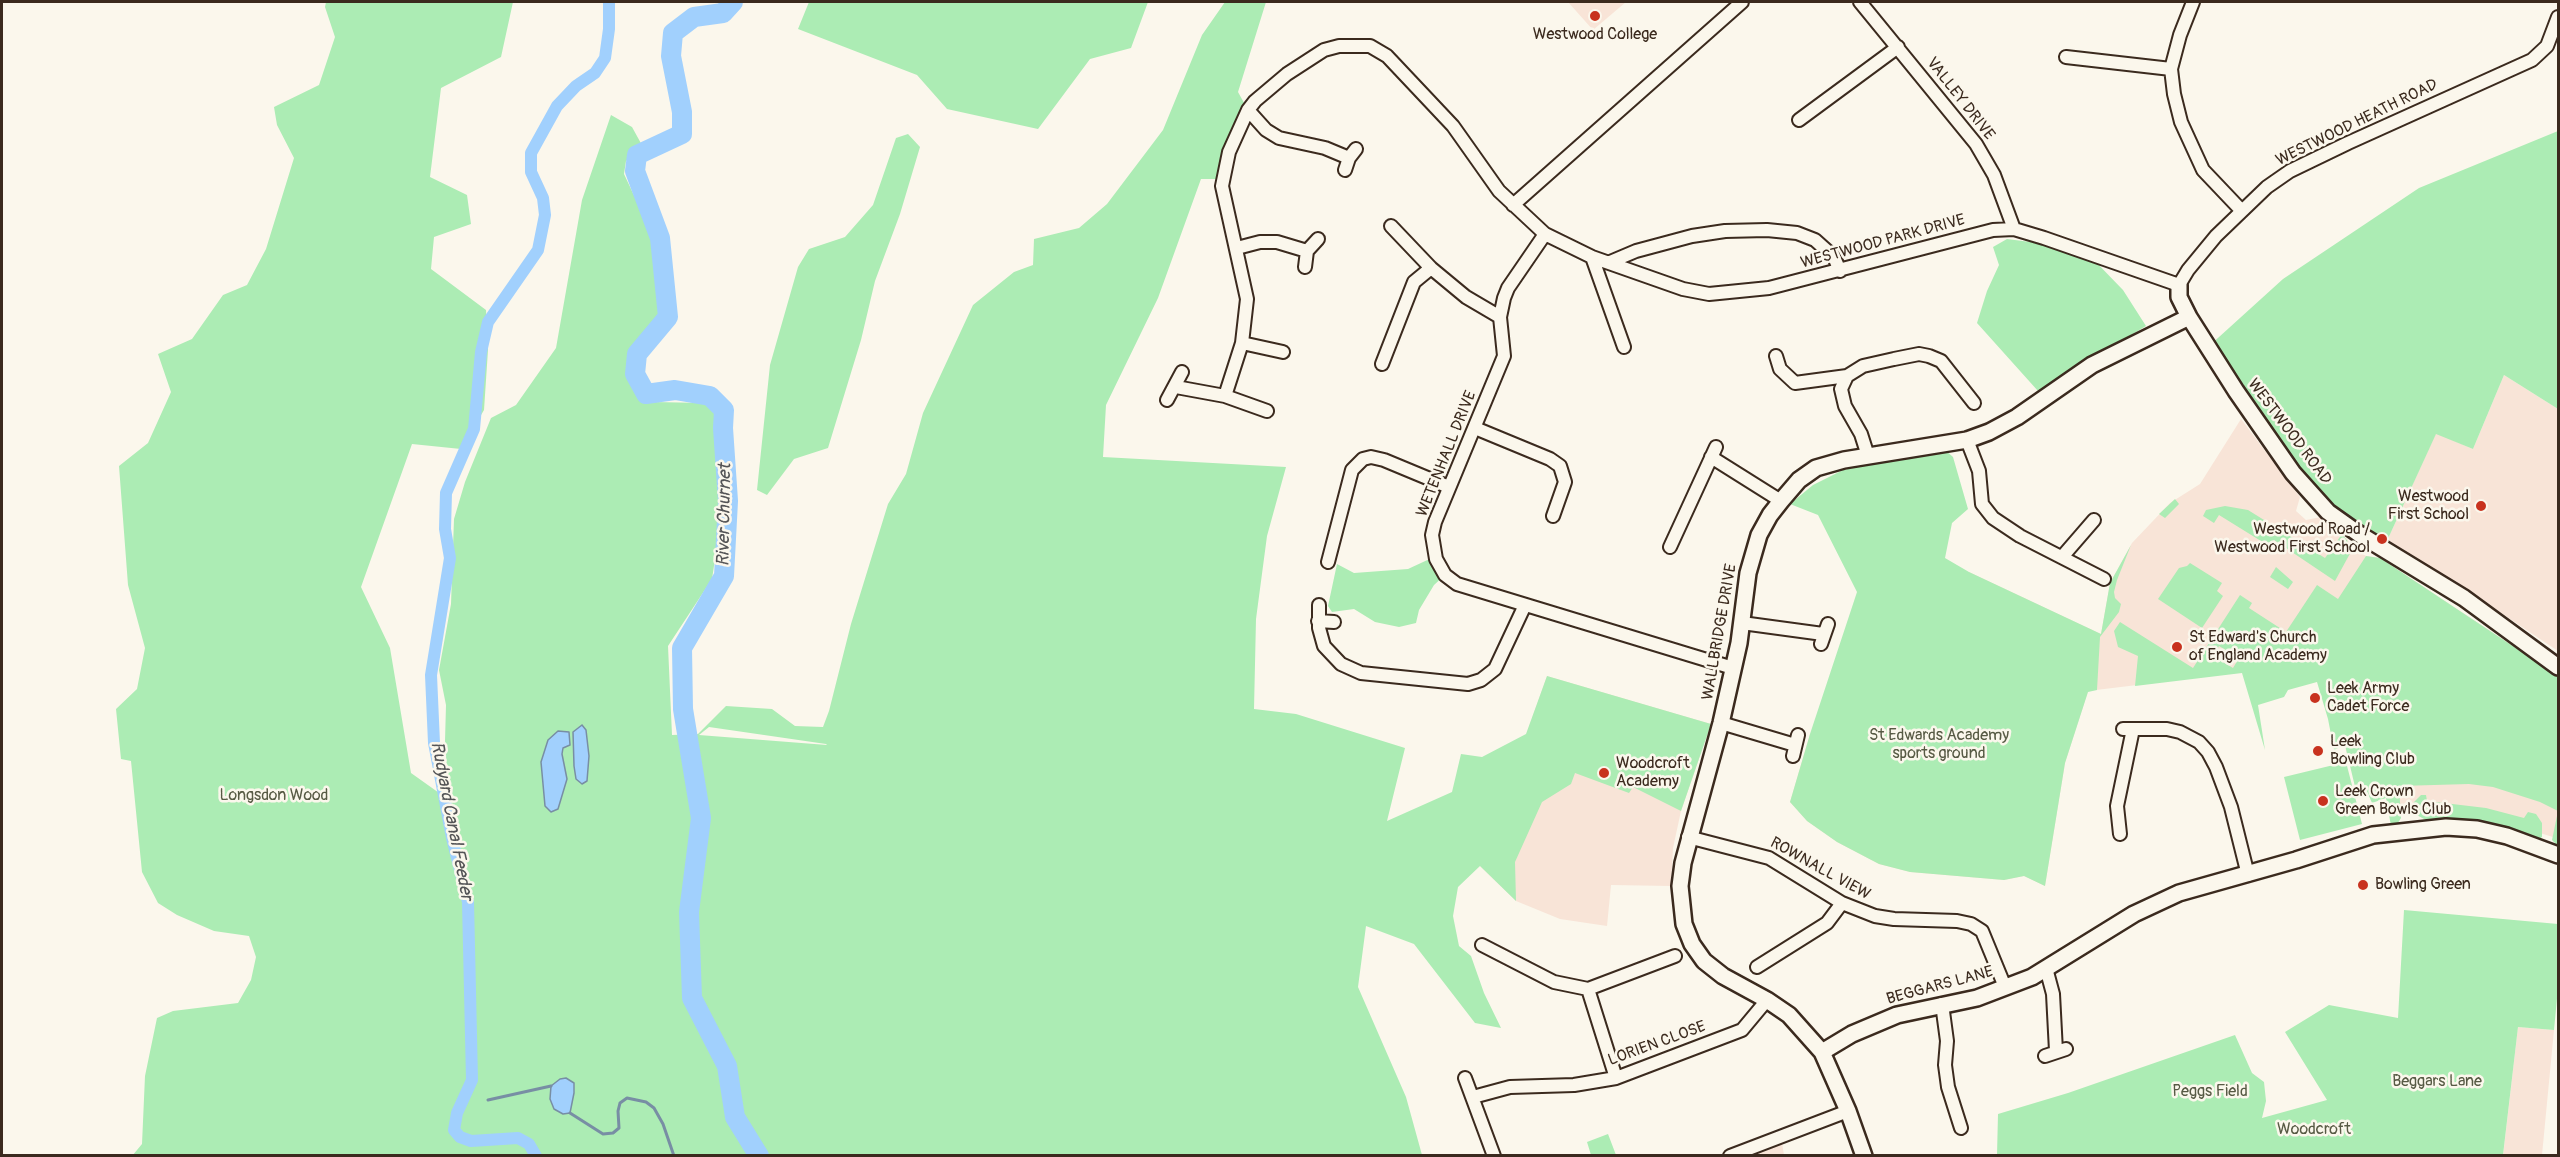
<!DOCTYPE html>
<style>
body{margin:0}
#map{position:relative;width:2560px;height:1157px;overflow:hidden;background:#fbf7ec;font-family:Pangolin,sans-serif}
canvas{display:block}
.frame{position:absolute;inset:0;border:3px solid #3b2a1e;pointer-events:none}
</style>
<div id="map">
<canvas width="2560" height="1157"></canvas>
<div class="frame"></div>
</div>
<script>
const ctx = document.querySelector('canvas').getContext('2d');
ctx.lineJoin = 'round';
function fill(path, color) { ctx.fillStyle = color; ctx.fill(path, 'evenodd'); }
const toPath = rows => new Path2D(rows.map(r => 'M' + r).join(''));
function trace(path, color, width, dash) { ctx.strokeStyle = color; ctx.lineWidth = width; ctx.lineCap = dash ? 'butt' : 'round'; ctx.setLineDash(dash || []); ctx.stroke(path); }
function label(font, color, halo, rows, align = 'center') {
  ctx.font = font + ' Pangolin,sans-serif'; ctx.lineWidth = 5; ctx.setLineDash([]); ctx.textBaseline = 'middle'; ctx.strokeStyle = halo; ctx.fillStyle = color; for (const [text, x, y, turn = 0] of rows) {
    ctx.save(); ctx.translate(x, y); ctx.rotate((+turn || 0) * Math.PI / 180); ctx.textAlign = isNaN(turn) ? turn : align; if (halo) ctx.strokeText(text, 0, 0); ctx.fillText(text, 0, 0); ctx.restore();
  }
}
fill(toPath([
 [1568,2,1626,2,1593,30],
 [2504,375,2558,409,2558,651,2456,583,2386,543,2436,433,2473,449],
 [2241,419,2300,497,2296,511,2306,520,2321,517,2347,539,2353,548,2366,556,2380,558,2558,676,2558,843,2556,838,2540,833,2451,820,2428,821,2413,813,2401,814,2401,818,2381,769,2349,762,2324,667,2252,671,2088,691,2065,763,2045,886,2024,876,2004,880,1910,872,1879,864,1837,842,1807,821,1790,802,1810,734,1969,572,2101,634,2110,583,2132,543,2170,503,2200,484],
 [1547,676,1711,724,1681,811,1673,848,1671,886,1611,885,1607,926,1560,919,1516,901,1480,866],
 [2518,1027,2554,1030,2542,1155,2503,1156],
 [1782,1143,1784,1155,1753,1155]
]), '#f8e4d7');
fill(toPath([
 [326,2,513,2,501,57,441,88,430,177,467,195,471,224,434,237,431,269,486,310,488,350,484,410,461,449,412,444,361,587,390,648,411,773,449,800,445,741,446,705,439,670,451,604,454,519,465,482,491,418,516,405,556,348,582,200,611,115,632,127,643,147,626,161,624,174,652,234,663,313,630,353,627,377,639,396,654,402,704,403,716,414,719,476,717,546,712,579,668,646,672,735,698,734,726,706,772,709,795,726,823,727,829,711,851,624,888,504,906,474,923,413,973,305,1014,272,1033,265,1034,239,1079,228,1107,204,1163,130,1202,35,1225,2,1266,2,1238,92,1248,110,1223,179,1201,179,1158,298,1106,405,1103,457,1286,467,1267,536,1256,619,1254,709,1296,714,1405,748,1387,821,1452,792,1461,754,1482,757,1526,734,1547,676,1711,724,1681,811,1633,787,1629,793,1575,773,1571,784,1542,802,1515,862,1516,901,1480,866,1458,887,1453,916,1459,946,1471,956,1484,993,1501,1028,1475,1023,1414,944,1366,926,1358,987,1406,1097,1422,1155,132,1156,142,1144,145,1076,157,1018,173,1011,238,1003,251,980,256,957,249,936,214,931,177,915,158,903,142,872,131,761,121,759,116,709,137,689,145,648,128,585,119,466,148,443,171,392,158,354,192,339,223,295,247,285,266,249,294,158,277,125,274,107,319,85,335,37,325,7],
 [709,727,826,744,827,745,699,735],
 [809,2,1148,2,1131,48,1090,59,1038,129,947,109,917,75,798,29],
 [2558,131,2558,409,2504,375,2473,449,2436,434,2386,543,2316,500,2208,347,2283,279,2419,188],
 [908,134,920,147,900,214,875,281,861,340,828,448,794,459,767,495,757,490,770,365,798,267,809,249,845,237,873,205,896,138],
 [2007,239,2054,245,2092,258,2123,290,2146,326,2038,391,1977,323,1987,291,1999,265,1993,247],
 [1944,449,1953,457,1968,509,1952,523,1945,558,1969,572,2101,634,2110,583,2131,545,2117,580,2114,592,2115,598,2121,604,2119,612,2100,637,2097,690,2088,692,2065,763,2045,886,2024,876,2004,880,1910,872,1879,864,1837,842,1807,821,1790,802,1810,734,1857,592,1818,515,1790,504,1813,485,1843,470],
 [2175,499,2179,504,2165,518,2159,514],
 [2225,506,2248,510,2325,558,2342,534,2353,548,2335,581,2274,540,2269,546,2219,515,2214,523,2203,516,2206,510],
 [1436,556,1445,575,1434,585,1419,610,1416,623,1399,627,1375,622,1354,609,1332,612,1328,606,1337,564,1354,573,1408,569],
 [2366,556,2380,558,2558,676,2558,846,2552,840,2558,811,2540,802,2493,787,2469,784,2399,786,2401,818,2396,826,2391,826,2386,798,2372,803,2363,782,2359,783,2362,794,2357,795,2345,745,2334,750,2328,719,2317,682,2288,690,2284,697,2258,705,2265,750,2242,673,2135,686,2138,656,2118,647,2114,631,2120,622,2193,668,2240,595,2252,603,2249,608,2286,632,2317,585,2338,599],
 [2219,646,2239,658,2233,668,2213,656],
 [2190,563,2222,583,2217,591,2223,596,2202,628,2158,599,2179,568,2187,566],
 [2276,567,2293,582,2288,589,2270,577],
 [2346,762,2362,824,2300,840,2284,777],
 [2421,795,2426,795,2427,801,2486,808,2524,818,2528,812,2536,814,2542,823,2542,837,2536,841,2451,820,2428,821,2413,813,2412,804],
 [2404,910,2558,924,2558,988,2554,1030,2518,1027,2503,1155,1997,1155,1998,1114,2068,1093,2235,1035,2252,1073,2264,1082,2266,1101,2262,1118,2327,1100,2285,1032,2329,1005,2398,1018],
 [1608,1134,1616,1155,1591,1155,1587,1142]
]), '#acecb4');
const water = toPath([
 [582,725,586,730,589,756,587,781,582,784,576,779,574,766,573,732,582,725],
 [558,731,569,732,570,745,563,748,562,754,567,779,558,809,551,812,545,806,541,762,548,740,558,731],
 [566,1078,574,1083,574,1093,570,1113,563,1114,554,1109,550,1099,551,1086,560,1079,566,1078]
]);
fill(water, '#a1d0fd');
trace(water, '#788ea4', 1.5);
trace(toPath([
 [488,1100,551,1086],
 [570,1113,603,1134,613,1133,619,1128,618,1111,620,1103,627,1098,646,1102,654,1108,663,1124,674,1156]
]), '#788ea4', 3);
trace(toPath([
 [536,1156,529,1144,518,1138,471,1141,460,1137,454,1130,457,1113,472,1080,468,902,452,838,434,743,431,675,450,558,445,529,446,493,474,429,481,352,488,322,538,250,545,215,543,198,531,172,531,153,557,106,576,86,595,73,605,58,609,29,609,2]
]), '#a1d0fd', 12);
trace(toPath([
 [733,2,723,13,694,17,673,33,671,56,682,112,682,134,637,155,635,171,660,238,668,317,637,354,635,374,646,394,675,390,710,396,724,410,723,428,728,501,724,576,682,648,683,709,701,818,689,912,692,998,727,1066,735,1117,759,1156]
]), '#a1d0fd', 20);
const minor = toPath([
 [1860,2,1976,144,1994,175,2014,229],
 [2193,2,2180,35,2171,69,2174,94,2181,122,2203,170,2241,210],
 [2066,57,2171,69],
 [1248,110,1266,130,1279,138,1325,148,1349,158],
 [1799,120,1898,47],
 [1345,170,1349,158,1356,149],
 [1513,205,1742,2],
 [1391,226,1431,268,1466,297,1500,317],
 [1545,234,1508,288,1504,298,1500,317,1504,356,1435,522,1432,535,1436,559,1445,575,1457,584,1733,668],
 [1237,248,1260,242,1277,242,1307,251],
 [1592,257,1624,347],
 [1610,262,1636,251,1692,236,1725,231,1767,230,1797,233,1815,240,1834,257,1840,271],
 [1305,267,1307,251,1318,239],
 [1242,343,1283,352],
 [1776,356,1780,369,1795,383,1847,376,1863,366,1894,359,1919,354,1929,356,1941,361,1974,403],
 [1382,364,1414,282,1431,268],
 [1847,376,1841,389,1845,406,1861,434,1868,456],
 [1176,387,1225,396,1267,411],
 [1225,396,1242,343,1247,299,1222,186,1229,152,1248,110,1255,101,1287,74,1324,50,1339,46,1370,46,1387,56,1453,126,1499,191,1545,234,1592,257,1683,289,1709,294,1769,288,1993,230,2014,229,2044,238,2179,285,2188,270,2216,236,2267,187,2290,171,2348,143,2532,60,2547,46,2558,17],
 [1167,400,1182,372],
 [1475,428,1550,459,1560,466,1565,482,1553,516],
 [1967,440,1979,471,1982,504,1993,518,2020,536,2104,579],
 [1711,457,1781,501],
 [1670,547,1716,447],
 [2062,557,2094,520],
 [1328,562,1352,470,1363,459,1371,457,1384,460,1449,487],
 [1319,605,1319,628,1324,646,1341,664,1361,673,1468,684,1481,680,1495,669,1525,605],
 [1318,621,1334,622],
 [1742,623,1823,634],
 [1821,644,1828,624],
 [1721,723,1795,745],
 [2123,729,2167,729,2180,732,2199,742,2208,752,2216,767,2231,807,2248,875],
 [1793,756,1798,735],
 [2120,834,2117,806,2133,729],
 [1688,837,1769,858,1842,903,1875,916,1894,919,1957,921,1971,924,1982,931,2005,987],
 [1482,945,1554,982,1588,989,1675,956],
 [1757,967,1827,923,1842,903],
 [2046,968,2053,994,2056,1051],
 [1588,989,1616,1078],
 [1942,1004,1947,1041,1945,1065,1948,1087,1961,1128],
 [2045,1056,2066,1049],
 [1465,1078,1494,1156],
 [1473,1097,1510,1087,1574,1085,1616,1078,1742,1030,1767,1000],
 [1730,1156,1848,1111]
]);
const tertiary = toPath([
 [2179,285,2179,297,2189,317,2236,391,2293,473,2328,512,2359,534,2464,598,2558,667],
 [1822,1052,1852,1034,1897,1015,1977,998,2032,977,2134,914,2179,893,2296,860,2373,835,2446,827,2477,829,2507,836,2558,855],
 [1864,1156,1848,1111,1822,1052,1789,1015,1767,1000,1723,976,1704,961,1692,944,1684,924,1680,886,1683,863,1721,723,1739,643,1748,573,1759,535,1770,515,1781,501,1799,480,1816,468,1844,460,1967,440,1989,432,2017,417,2092,365,2189,317]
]);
trace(minor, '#3b2a1e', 16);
trace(tertiary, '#3b2a1e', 20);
trace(minor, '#fbf7ec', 12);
trace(tertiary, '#fbf7ec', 15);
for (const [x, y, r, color] of [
 [1595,16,6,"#c8321e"],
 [2481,506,6,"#c8321e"],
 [2382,539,6,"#c8321e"],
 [2177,647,6,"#c8321e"],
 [2315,698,6,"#c8321e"],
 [2318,751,6,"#c8321e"],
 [1604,773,6,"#c8321e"],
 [2323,801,6,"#c8321e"],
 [2363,885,6,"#c8321e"]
]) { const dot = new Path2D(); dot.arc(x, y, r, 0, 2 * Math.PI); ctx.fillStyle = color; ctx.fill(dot); trace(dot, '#fbf7ec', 2); }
label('16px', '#3b2a1e', '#fbf7ec', [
 ["Westwood College",1595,35,"center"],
 ["Westwood",2469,497,"right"],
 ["First School",2469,515,"right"],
 ["Westwood Road /",2370,530,"right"],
 ["Westwood First School",2370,548,"right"],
 ["St Edward's Church",2189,638],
 ["of England Academy",2189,656],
 ["Leek Army",2327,689],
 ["Cadet Force",2327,707],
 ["Leek",2330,742],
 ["Bowling Club",2330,760],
 ["Woodcroft",1616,764],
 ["Academy",1616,782],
 ["Leek Crown",2335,792],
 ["Green Bowls Club",2335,810],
 ["Bowling Green",2375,885]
], 'left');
label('16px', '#3b2a1e', '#fbf7ec', [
 ["VALLEY DRIVE",1960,99,52],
 ["WESTWOOD HEATH ROAD",2357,123,-26],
 ["WESTWOOD PARK DRIVE",1883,242,-15],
 ["WESTWOOD ROAD",2289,432,53],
 ["WETENHALL DRIVE",1447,454,-68],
 ["WALLBRIDGE DRIVE",1720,632,-80],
 ["ROWNALL VIEW",1820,869,29],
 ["BEGGARS LANE",1940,986,-15],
 ["LORIEN CLOSE",1657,1044,-20]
]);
label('16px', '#575a44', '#fbf7ec', [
 ["St Edwards Academy",1939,736],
 ["sports ground",1939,754],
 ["Longsdon Wood",274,796],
 ["Beggars Lane",2437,1082],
 ["Peggs Field",2210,1092],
 ["Woodcroft",2314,1130]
]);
label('italic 18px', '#545456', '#fbf7ec', [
 ["River Churnet",725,515,-89],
 ["Rudyard Canal Feeder",451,821,79]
]);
</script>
